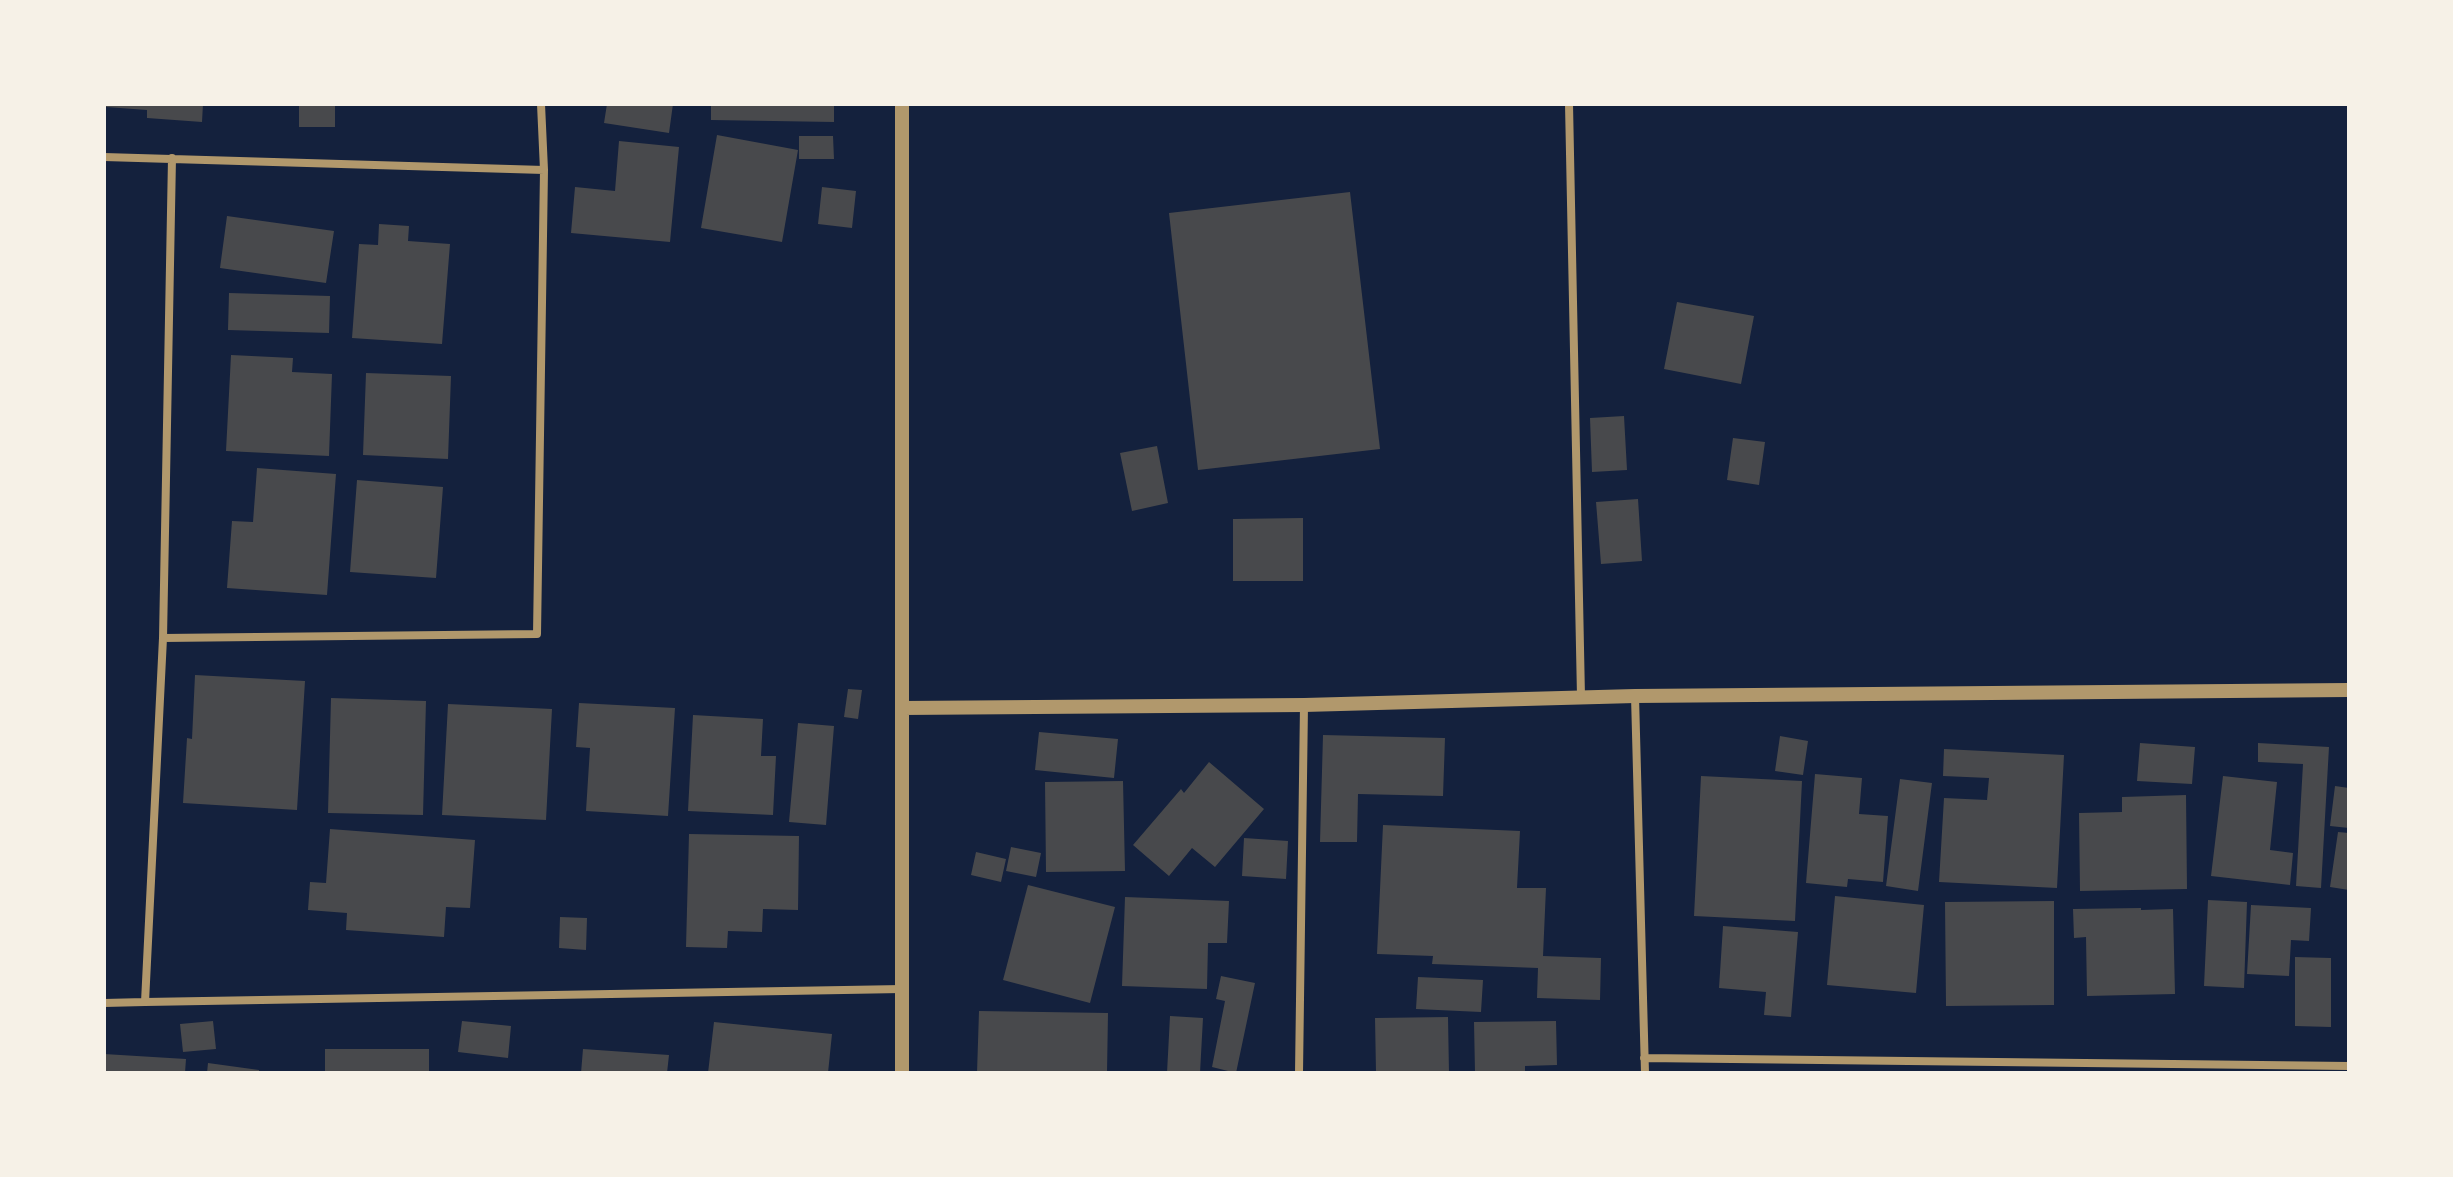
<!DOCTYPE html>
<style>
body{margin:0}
#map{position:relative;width:2453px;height:1177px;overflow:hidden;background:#14213d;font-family:"Roboto Condensed",sans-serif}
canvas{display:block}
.frame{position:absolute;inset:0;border:106px solid #f6f1e7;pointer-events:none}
</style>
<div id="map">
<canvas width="2453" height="1177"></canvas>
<div class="frame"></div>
</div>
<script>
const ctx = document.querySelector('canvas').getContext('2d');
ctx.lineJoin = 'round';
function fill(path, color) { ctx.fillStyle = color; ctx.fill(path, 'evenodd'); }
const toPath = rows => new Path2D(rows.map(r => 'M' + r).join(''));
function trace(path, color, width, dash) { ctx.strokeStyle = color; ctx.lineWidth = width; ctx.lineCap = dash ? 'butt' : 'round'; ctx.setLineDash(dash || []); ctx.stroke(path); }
fill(toPath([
 [107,104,203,104,202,122,147,118,147,110,106,107],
 [299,104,335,104,335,127,299,127],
 [607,104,673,104,669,133,604,123],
 [711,104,834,104,834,122,711,120],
 [717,135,798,150,782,242,701,228],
 [799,136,833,136,834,159,799,159],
 [619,141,679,147,670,242,571,233,575,187,615,191],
 [822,187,856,191,852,228,818,224],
 [1350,192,1380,449,1198,470,1169,213],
 [227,216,334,231,326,283,220,268],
 [379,224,409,226,408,241,450,244,442,344,352,338,359,244,378,245],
 [229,293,330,296,329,333,228,330],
 [1677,302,1754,316,1741,384,1664,369],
 [231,355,293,358,292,372,332,374,329,456,226,451],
 [366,373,451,376,448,459,363,455],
 [1624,416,1627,470,1592,472,1590,418],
 [1733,438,1765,442,1759,485,1727,480],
 [1157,446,1168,503,1132,511,1120,453],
 [257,468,336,474,327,595,227,588,232,521,253,522],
 [357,480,443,487,436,578,350,572],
 [1638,499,1642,561,1601,564,1596,502],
 [1303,518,1303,581,1233,581,1233,519],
 [195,675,305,681,297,810,183,803,187,738,192,739],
 [848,689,862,690,858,719,844,717],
 [331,698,426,701,423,815,328,813],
 [579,703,675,708,668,816,586,811,590,748,576,747],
 [448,704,552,709,546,820,442,815],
 [693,715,763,719,761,756,776,756,773,815,688,811],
 [798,723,834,726,826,825,789,822],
 [1039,732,1118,739,1114,778,1035,770],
 [1323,735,1445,738,1443,796,1358,794,1357,842,1320,842],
 [1780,736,1808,741,1803,775,1775,771],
 [2140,743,2195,747,2192,784,2137,781],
 [2258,743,2329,747,2321,888,2296,886,2303,764,2258,762],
 [1944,749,2064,755,2057,888,1939,882,1944,798,1987,800,1989,778,1943,776],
 [1209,762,1264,809,1215,867,1192,848,1169,876,1133,845,1181,789,1184,793],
 [1815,774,1862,778,1859,814,1888,816,1883,882,1848,879,1847,887,1806,883],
 [1701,776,1802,781,1795,921,1694,916],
 [2223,776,2277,782,2270,850,2293,853,2290,885,2211,876],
 [1900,779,1932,783,1918,891,1886,886],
 [1123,781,1125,871,1046,872,1045,782],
 [2335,786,2349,788,2349,828,2330,826],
 [2186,795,2187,889,2080,891,2079,813,2122,812,2122,797],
 [1383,825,1520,831,1517,888,1546,888,1543,956,1601,958,1600,1000,1537,998,1538,968,1432,964,1433,956,1377,954],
 [330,829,475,840,470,908,446,907,444,937,346,930,347,913,308,910,310,882,326,883],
 [2338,832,2349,833,2349,890,2330,887],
 [689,834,799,836,798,910,763,909,762,932,728,931,727,948,686,947],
 [1244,838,1288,841,1286,879,1242,876],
 [1011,847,1041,853,1036,877,1006,871],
 [976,852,1006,859,1001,882,971,875],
 [1028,885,1115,907,1090,1003,1003,980],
 [1835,896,1924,905,1916,993,1827,985],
 [1125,897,1229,901,1227,943,1208,943,1207,989,1122,986],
 [2208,900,2247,902,2244,988,2204,986],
 [2054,901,2054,1005,1946,1006,1945,902],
 [2251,905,2311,908,2309,941,2291,940,2289,976,2247,974],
 [2141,908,2141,910,2173,909,2175,994,2087,996,2086,937,2074,938,2073,909],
 [560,917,587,918,586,950,559,948],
 [1723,926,1798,932,1791,1017,1764,1015,1766,992,1719,988],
 [2295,957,2331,958,2331,1027,2295,1026],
 [1221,976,1255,983,1236,1073,1212,1067,1225,1001,1216,999],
 [1418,977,1483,980,1481,1012,1416,1009],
 [979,1011,1108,1013,1107,1073,977,1073],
 [1170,1016,1203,1018,1200,1073,1167,1073],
 [1448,1017,1449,1073,1376,1073,1375,1018],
 [213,1021,216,1049,183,1052,180,1024],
 [462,1021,511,1026,508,1058,458,1052],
 [1556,1021,1557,1065,1525,1066,1525,1073,1475,1073,1474,1022],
 [714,1022,832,1034,828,1073,708,1073],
 [325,1049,429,1049,429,1073,325,1073],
 [583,1049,669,1055,667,1073,581,1073],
 [104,1054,186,1059,185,1073,104,1073],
 [208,1063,259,1070,259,1073,207,1073]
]), '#48494c');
trace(toPath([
 [1569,104,1581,697],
 [104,157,544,170],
 [163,638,537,634,544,170,541,104],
 [1635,696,1645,1073],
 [145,1002,902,989],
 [104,1003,145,1002,163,638,172,158],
 [1644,1058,2349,1066],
 [1299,1073,1304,705]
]), '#b1986c', 8);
trace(toPath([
 [902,708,1304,705,1635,696,2349,690],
 [902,1073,902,104]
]), '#b1986c', 14);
</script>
